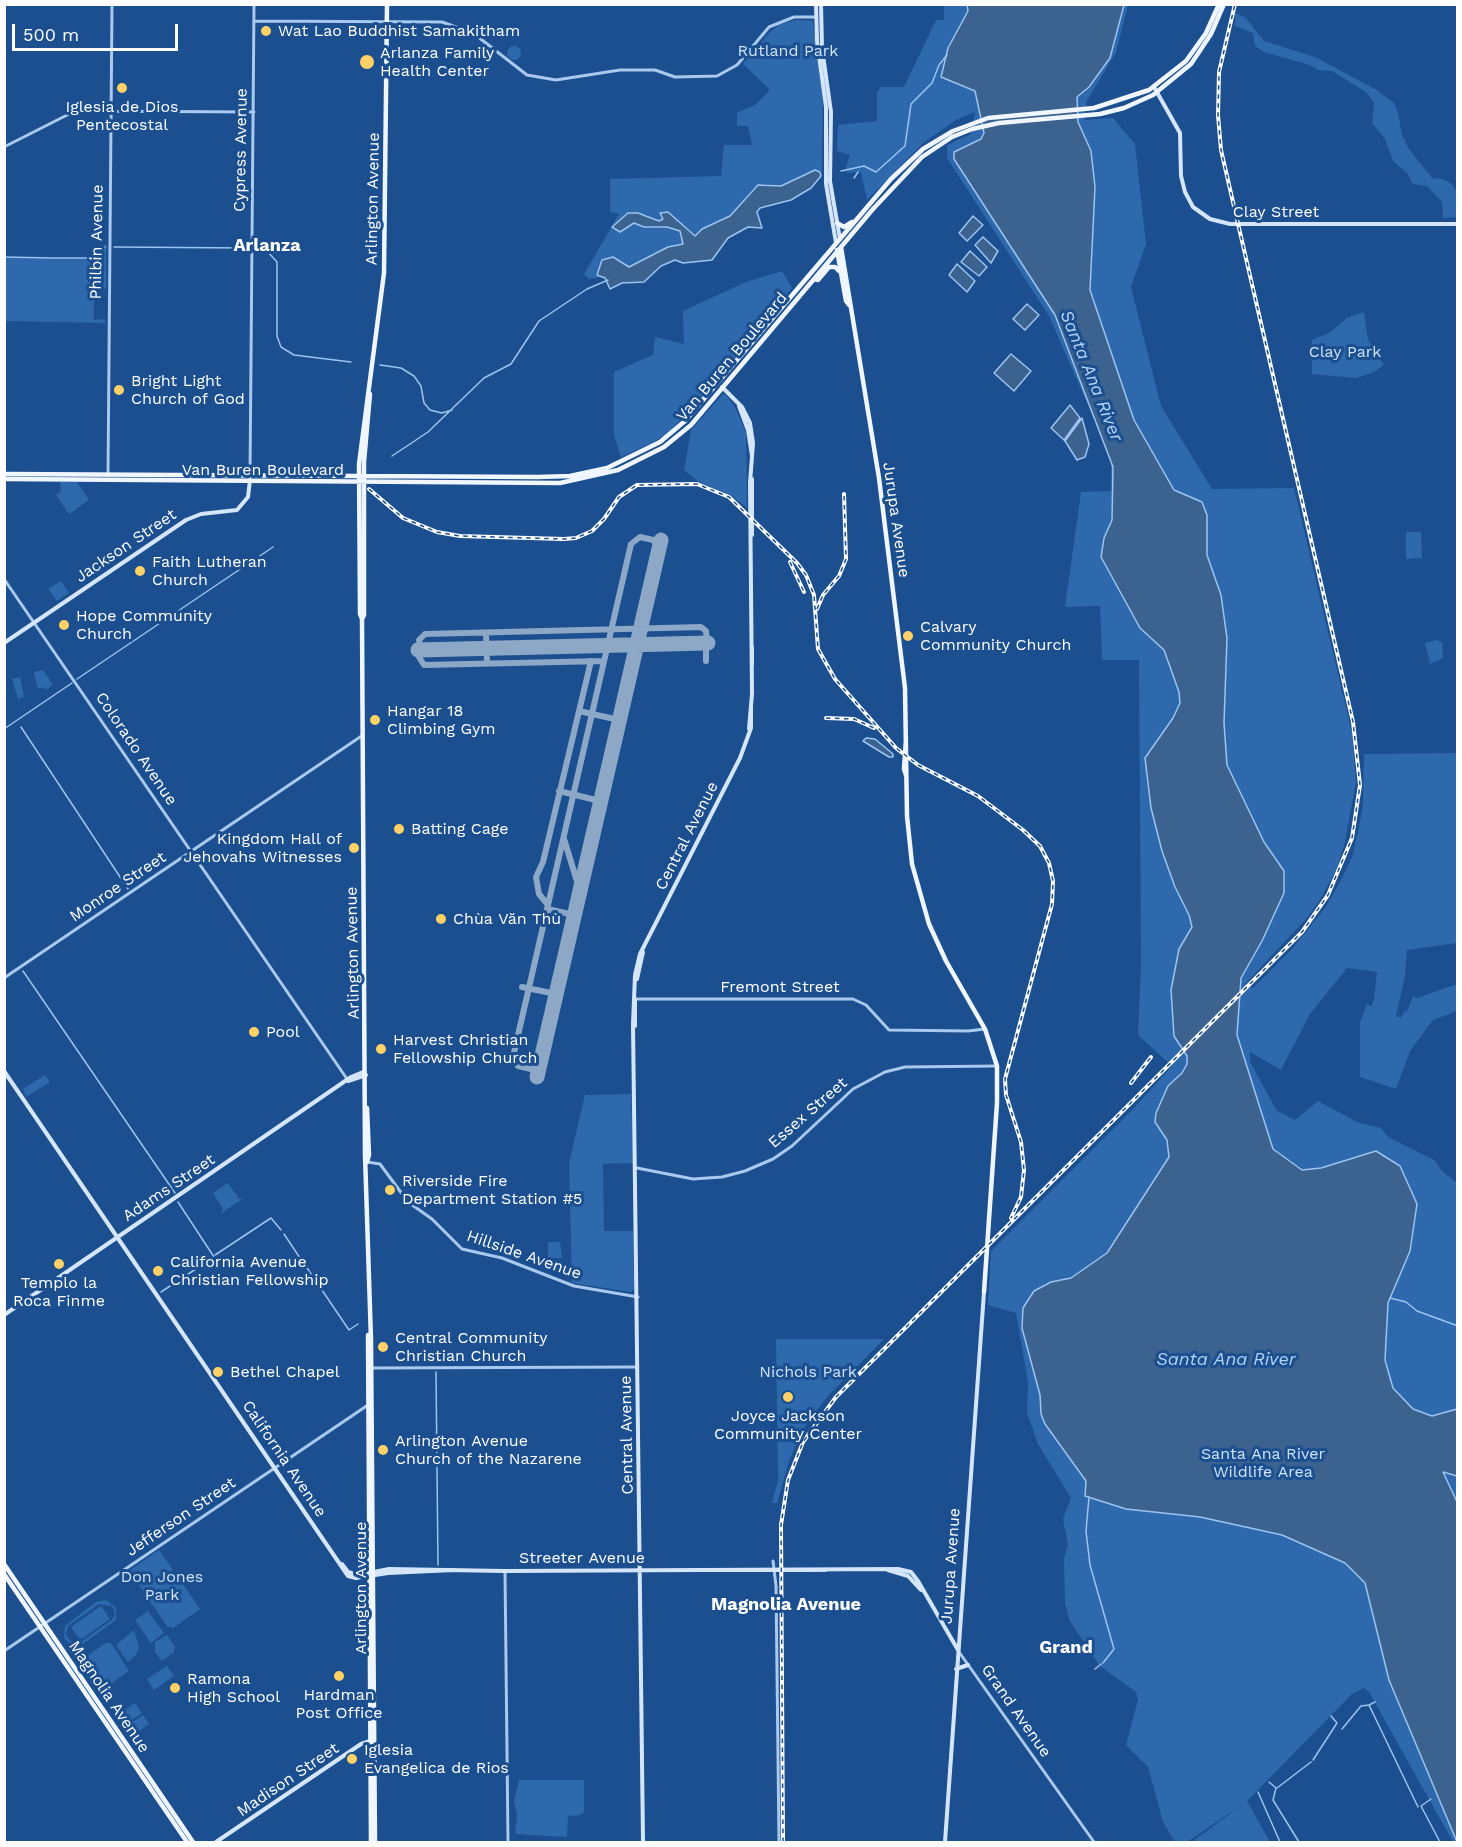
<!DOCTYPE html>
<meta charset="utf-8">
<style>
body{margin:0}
#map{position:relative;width:1462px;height:1847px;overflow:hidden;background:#1b4f8f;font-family:"Work Sans",sans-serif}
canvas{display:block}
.frame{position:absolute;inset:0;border:6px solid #fff;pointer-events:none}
.scale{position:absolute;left:12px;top:24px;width:166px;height:27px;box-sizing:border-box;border:3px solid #fff;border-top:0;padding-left:8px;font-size:18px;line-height:21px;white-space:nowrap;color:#fff;-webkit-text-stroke:4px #1b4f8f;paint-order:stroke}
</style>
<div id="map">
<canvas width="1462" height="1847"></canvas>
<div class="frame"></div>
<div class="scale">500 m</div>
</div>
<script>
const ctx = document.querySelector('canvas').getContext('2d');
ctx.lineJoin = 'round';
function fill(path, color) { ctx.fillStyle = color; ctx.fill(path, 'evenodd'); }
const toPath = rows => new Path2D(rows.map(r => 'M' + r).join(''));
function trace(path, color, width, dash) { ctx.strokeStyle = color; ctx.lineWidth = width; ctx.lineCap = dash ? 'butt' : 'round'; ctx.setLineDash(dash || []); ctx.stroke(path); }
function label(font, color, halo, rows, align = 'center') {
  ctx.font = font + ' "Work Sans",sans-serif'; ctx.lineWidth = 6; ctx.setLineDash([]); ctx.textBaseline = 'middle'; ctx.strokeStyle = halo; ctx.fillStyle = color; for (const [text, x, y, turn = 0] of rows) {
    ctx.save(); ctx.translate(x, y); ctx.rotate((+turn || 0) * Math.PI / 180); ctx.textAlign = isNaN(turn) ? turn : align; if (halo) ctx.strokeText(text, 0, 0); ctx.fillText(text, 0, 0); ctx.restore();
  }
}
fill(toPath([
 [944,5,1128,5,1116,52,1087,101,1084,120,1113,118,1135,144,1146,244,1131,287,1161,406,1212,489,1294,488,1352,733,1356,781,1345,842,1337,869,1321,898,1308,917,1245,984,1253,988,1292,949,1325,908,1339,884,1352,857,1359,828,1363,803,1364,754,1457,753,1457,943,1407,950,1405,976,1396,1016,1401,1018,1405,1010,1407,1012,1413,996,1417,998,1457,984,1457,1011,1433,1020,1427,1028,1410,1051,1396,1089,1360,1077,1360,1022,1367,1004,1371,1006,1374,1000,1377,972,1347,968,1310,1014,1281,1070,1250,1052,1250,1062,1277,1111,1295,1120,1318,1101,1359,1123,1381,1128,1388,1137,1434,1160,1443,1172,1457,1183,1457,1842,1453,1842,1369,1692,1364,1688,1352,1694,1247,1801,1270,1842,1193,1841,1243,1804,1187,1842,1175,1842,1163,1822,1148,1767,1126,1745,1138,1700,1136,1692,1100,1666,1070,1621,1065,1604,1064,1558,1068,1545,1063,1519,1071,1498,1038,1444,1027,1413,1028,1382,1016,1313,988,1305,991,1251,1135,1107,1172,1066,1138,1035,1141,965,1139,660,1102,660,1100,606,1065,607,1081,492,1111,491,1111,458,1049,316,947,158,947,145,971,134,975,112,956,120,923,143,867,200,861,172,847,173,846,167,850,155,837,151,838,125,877,121,877,92,881,87,904,87,936,20,944,20],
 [1235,13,1245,17,1264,41,1315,57,1375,89,1394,103,1398,113,1402,135,1409,149,1432,178,1442,179,1452,184,1457,193,1457,217,1443,218,1442,202,1427,186,1413,184,1407,173,1393,161,1385,139,1372,123,1374,103,1366,92,1332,71,1318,70,1310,65,1264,52,1255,46,1253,33,1235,26],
 [796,20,813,21,823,102,822,171,815,170,781,186,764,184,753,189,730,216,695,236,668,212,661,213,663,219,659,221,647,215,622,217,612,228,620,232,634,223,644,227,667,226,680,231,683,244,668,247,629,267,613,257,602,260,598,275,601,277,589,279,584,274,619,214,610,212,610,179,721,176,724,145,752,145,748,126,737,126,737,113,755,105,770,90,743,64,769,33,779,25],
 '507 53a7 7 0 1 1 14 0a7 7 0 1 1-14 0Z',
 [96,245,106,245,106,289,97,287,94,292,94,320,105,319,105,323,5,321,5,258,95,259],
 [782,271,792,288,704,396,671,430,654,442,621,457,614,435,614,372,653,355,655,337,684,344,683,311,746,282],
 [1364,312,1368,340,1384,365,1372,373,1356,378,1312,374,1312,340,1329,333,1347,318],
 [723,394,726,395,735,407,746,433,747,508,732,496,699,482,684,470,691,430],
 [60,482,77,482,89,500,69,514,56,495,61,492],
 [1406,532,1421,532,1422,558,1406,559],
 [61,581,69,593,57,601,48,589],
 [1436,640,1442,642,1443,658,1430,664,1425,643],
 [43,670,53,685,45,690,44,687,38,689,34,672],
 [20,677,24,697,18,699,12,679],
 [45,1075,50,1082,26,1097,23,1089],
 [631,1094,633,1163,603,1164,604,1231,633,1231,634,1289,631,1292,572,1283,569,1163,585,1095],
 [228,1183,239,1199,244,1198,220,1214,223,1209,213,1193],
 [548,1242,560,1242,562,1258,548,1258],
 [776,1339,884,1339,827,1397,807,1423,790,1458,777,1503,772,1503,778,1480],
 [159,1550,200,1609,173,1628,167,1626,129,1571],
 [106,1600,116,1608,116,1620,76,1649,64,1638,65,1626,96,1602],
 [99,1604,112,1606,115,1614,112,1620,81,1642,70,1641,66,1634,68,1626],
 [101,1606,110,1619,80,1640,71,1627],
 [148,1611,164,1633,151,1643,135,1620],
 [134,1630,139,1647,136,1655,128,1662,116,1645],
 [167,1635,175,1647,174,1652,162,1661,155,1652,155,1642],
 [106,1643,111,1643,129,1671,105,1688,95,1686,78,1662],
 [167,1666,174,1676,154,1690,147,1679],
 [135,1703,142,1713,123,1726,116,1716],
 [143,1715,149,1724,130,1737,124,1728],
 [519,1780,584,1780,584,1812,581,1815,568,1816,567,1837,515,1834,517,1815,514,1801]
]), '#2e69ad');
const water = toPath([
 [967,5,1124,5,1110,58,1089,87,1077,97,1078,122,1091,151,1095,187,1090,290,1134,420,1174,490,1202,502,1207,515,1207,555,1221,595,1227,638,1224,723,1227,765,1264,842,1284,871,1284,893,1262,941,1241,978,1237,1035,1273,1149,1302,1170,1321,1168,1376,1151,1400,1166,1417,1204,1410,1251,1388,1303,1385,1360,1393,1388,1413,1409,1432,1416,1457,1409,1457,1476,1443,1472,1458,1504,1457,1842,1389,1680,1365,1583,1345,1563,1282,1535,1200,1517,1126,1509,1085,1496,1086,1481,1045,1424,1041,1414,1040,1395,1022,1328,1023,1308,1034,1291,1051,1282,1071,1278,1107,1253,1169,1157,1167,1140,1155,1122,1156,1113,1168,1086,1182,1073,1187,1064,1187,1056,1174,1036,1171,990,1179,949,1192,927,1189,915,1175,887,1162,851,1151,808,1145,758,1173,718,1180,703,1179,692,1164,650,1140,628,1101,557,1104,538,1112,520,1113,467,1055,315,954,159,954,152,981,139,984,133,975,91,941,77,948,48,968,11,967,5],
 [815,170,820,172,821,176,811,188,791,200,760,208,757,212,762,228,748,227,728,238,712,260,683,263,675,260,661,266,644,282,622,283,610,289,605,278,597,275,602,260,613,257,629,267,668,247,683,244,680,231,667,227,644,227,634,223,620,232,612,227,628,213,638,213,659,221,663,219,660,213,668,212,695,236,702,229,730,216,758,185,781,186,815,170],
 [973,216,983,225,967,241,959,233,973,216],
 [983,237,998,251,991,263,975,245,983,237],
 [970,251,987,267,979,276,961,262,970,251],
 [957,264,975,281,967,292,949,275,957,264],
 [1027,304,1039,315,1025,330,1013,319,1027,304],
 [1011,354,1031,371,1014,391,994,373,1011,354],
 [1070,405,1080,418,1064,440,1051,428,1070,405],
 [1082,418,1089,444,1085,457,1077,460,1065,441,1082,418],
 [866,738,875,739,893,754,893,757,889,757,863,741,866,738]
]);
fill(water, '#3c6290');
trace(water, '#9cc4f0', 1.5);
trace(toPath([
 [841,171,864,166,876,172,905,146,911,104,932,83,939,65,947,55],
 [854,178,858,172],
 [114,247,246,248],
 [257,249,267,251,277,262,277,336,281,347,294,355,351,362],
 [4,257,51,258],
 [52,258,98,258,105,247],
 [380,365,401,368,414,376,421,386,424,403,430,410,442,413,452,410],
 [392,456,428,432,484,378,511,364,539,321,587,289,608,280],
 [77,679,273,547],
 [21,727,128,889],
 [4,729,72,683],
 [23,971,175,1193],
 [284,1234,300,1258],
 [215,1255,271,1218,281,1230],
 [303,1262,349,1330,358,1324],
 [161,1292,214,1257,178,1202],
 [1390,1298,1406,1302,1417,1311,1458,1326],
 [436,1372,438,1565],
 [1089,1497,1086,1531,1090,1565,1114,1649,1103,1663],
 [1095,1669,1101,1664],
 [1375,1702,1369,1705,1418,1807],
 [1342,1729,1361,1706,1369,1705],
 [1313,1760,1337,1723,1331,1716],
 [1269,1782,1276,1788,1273,1800,1299,1842],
 [1277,1788,1311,1762],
 [1258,1792,1280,1842],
 [1431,1799,1421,1806,1440,1842]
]), '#9cc4f0', 1.5);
trace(toPath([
 [486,633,487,663],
 [706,643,706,661],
 [604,661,424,665,419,657,426,650,420,646,419,640,425,634,701,627,706,631,707,643],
 [579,711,619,720],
 [559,791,600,801],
 [564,839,580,891],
 [548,905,539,894,536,877,543,862,591,661],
 [547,909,574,915],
 [522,987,556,994],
 [539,1066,531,1069,518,1066,513,1057,631,544,640,537,653,540,659,547]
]), '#8da7c7', 6);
trace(toPath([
 [418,650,708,643],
 [537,1077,661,540]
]), '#8da7c7', 15);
trace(toPath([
 [254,21,442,22,473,33,527,75,556,80,620,70,655,70,675,77,717,76,737,65,769,27,794,17,816,17],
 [4,147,75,111,254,112],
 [108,474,112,4],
 [250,476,254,4],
 [4,579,347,1079],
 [4,978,363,735],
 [635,999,853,999,866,1005,889,1030,968,1031,985,1029],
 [367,1162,380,1164,408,1202,432,1219,462,1249,502,1258,574,1286,638,1297],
 [637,1168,693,1179,722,1177,745,1171,773,1159,792,1146,853,1089,885,1072,905,1067,997,1066],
 [371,1368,637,1367],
 [773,1561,776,1586,779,1842],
 [505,1571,508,1842],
 [4,1651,368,1405],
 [959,1652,1094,1842]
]), '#a9c9ee', 3);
trace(toPath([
 [816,4,817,41,826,107,826,184,836,243],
 [821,4,822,48,831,112,830,181,840,239],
 [1154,87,1180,133,1181,176,1185,192,1193,207,1210,219,1230,224,1458,224],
 [722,387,742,407,750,423,753,443,750,483,752,694,749,729],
 [739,406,748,430,752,456],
 [752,535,752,479],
 [4,643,186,520,201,514,237,510,248,497,250,480],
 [752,647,752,665],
 [637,979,643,952],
 [635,1026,635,1000],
 [4,1071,348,1576,356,1578,388,1573,454,1570],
 [348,1081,366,1075],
 [4,1315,351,1077,363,1072,366,1075],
 [342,1564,348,1572,358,1575,389,1569,505,1571,898,1569,911,1572,918,1581,958,1650],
 [709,1570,826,1570],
 [888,1570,908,1576,921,1590],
 [956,1669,968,1665],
 [216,1842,361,1744,373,1740],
 [643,1842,633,1024,635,975,640,954,740,758,751,728,751,706],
 [945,1842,984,1292]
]), '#d6e6fa', 4);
trace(toPath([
 [837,223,844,227,852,222],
 [841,247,879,478,905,688,907,816,912,864,929,924,946,961,985,1029,997,1066,997,1103,984,1292],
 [837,250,846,301,849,305],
 [814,279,818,280,829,267,835,267,839,271],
 [370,394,364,462,364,615,362,619,365,1155,371,1340,375,1842],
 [4,474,538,477,570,476,607,468,660,442,685,421,891,179,923,149,953,131,988,118,1094,108,1149,90,1186,61,1206,33,1219,4],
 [4,479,560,483,618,470,664,447,691,425,873,209,922,157,952,137,972,129,999,123,1100,114,1124,108,1153,95,1191,64,1211,34,1224,4],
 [362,619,360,614,359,464,384,273,387,4],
 [906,739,904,769,906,775],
 [367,1108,369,1155,367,1162],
 [984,1292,991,1190],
 [368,1335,371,1842],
 [4,1564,193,1842],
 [4,1574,187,1842]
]), '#f0f6ff', 4.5);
const rail = toPath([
 [369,489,403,518,437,532,460,536,564,539,576,538,592,531,604,519,619,497,637,485,697,484,729,497,797,563,806,575,814,595,818,649,835,679,896,748,918,765,978,796,1023,830,1040,846,1049,863,1053,881,1052,904,1005,1079,1006,1095,1021,1142,1024,1170,1021,1197,1011,1218],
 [790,562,804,592],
 [817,609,823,595,839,576,846,559,844,494],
 [826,718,854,719,874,728],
 [1131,1083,1151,1057],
 [783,1842,781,1525,788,1480,803,1442,836,1397,1302,932,1328,895,1352,838,1360,785,1353,722,1221,150,1218,115,1219,72,1235,4]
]);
trace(rail, '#fff', 4);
trace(rail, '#1b4f8f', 1.5, [4.5]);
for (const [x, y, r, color] of [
 [266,31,6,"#ffd166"],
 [367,62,8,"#ffd166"],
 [122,88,6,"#ffd166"],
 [119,390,6,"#ffd166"],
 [140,571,6,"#ffd166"],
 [64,625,6,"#ffd166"],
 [908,636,6,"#ffd166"],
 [375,720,6,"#ffd166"],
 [399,829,6,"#ffd166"],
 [354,848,6,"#ffd166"],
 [441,919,6,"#ffd166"],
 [254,1032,6,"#ffd166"],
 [381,1049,6,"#ffd166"],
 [390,1190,6,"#ffd166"],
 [59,1264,6,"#ffd166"],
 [158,1271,6,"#ffd166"],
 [383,1347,6,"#ffd166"],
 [218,1372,6,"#ffd166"],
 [788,1397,6,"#ffd166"],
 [383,1450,6,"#ffd166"],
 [339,1676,6,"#ffd166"],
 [175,1688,6,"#ffd166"],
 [352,1759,6,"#ffd166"]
]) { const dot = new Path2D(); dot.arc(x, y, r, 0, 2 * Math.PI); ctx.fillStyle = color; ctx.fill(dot); trace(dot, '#1b4f8f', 2); }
label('16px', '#fff', '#1b4f8f', [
 ["Wat Lao Buddhist Samakitham",278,31],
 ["Arlanza Family",380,53],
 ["Health Center",380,71],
 ["Iglesia de Dios",122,107,"center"],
 ["Pentecostal",122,125,"center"],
 ["Bright Light",131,381],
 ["Church of God",131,399],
 ["Faith Lutheran",152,562],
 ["Church",152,580],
 ["Hope Community",76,616],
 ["Church",76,634],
 ["Calvary",920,627],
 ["Community Church",920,645],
 ["Hangar 18",387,711],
 ["Climbing Gym",387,729],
 ["Batting Cage",411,829],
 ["Kingdom Hall of",342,839,"right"],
 ["Jehovahs Witnesses",342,857,"right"],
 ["Chùa Văn Thù",453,919],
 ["Pool",266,1032],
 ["Harvest Christian",393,1040],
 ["Fellowship Church",393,1058],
 ["Riverside Fire",402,1181],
 ["Department Station #5",402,1199],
 ["California Avenue",170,1262],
 ["Christian Fellowship",170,1280],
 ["Templo la",59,1283,"center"],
 ["Roca Finme",59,1301,"center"],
 ["Central Community",395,1338],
 ["Christian Church",395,1356],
 ["Bethel Chapel",230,1372],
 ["Joyce Jackson",788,1416,"center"],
 ["Community Center",788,1434,"center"],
 ["Arlington Avenue",395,1441],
 ["Church of the Nazarene",395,1459],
 ["Ramona",187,1679],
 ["High School",187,1697],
 ["Hardman",339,1695,"center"],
 ["Post Office",339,1713,"center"],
 ["Iglesia",364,1750],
 ["Evangelica de Rios",364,1768]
], 'left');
label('16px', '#cfe3fa', '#1b4f8f', [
 ["Rutland Park",788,51],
 ["Clay Park",1345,352],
 ["Nichols Park",808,1372],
 ["Santa Ana River",1263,1454],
 ["Wildlife Area",1263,1472],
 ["Don Jones",162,1577],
 ["Park",162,1595]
]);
label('16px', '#fff', '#1b4f8f', [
 ["Cypress Avenue",241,150,-89],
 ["Arlington Avenue",373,199,-89],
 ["Clay Street",1276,212],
 ["Philbin Avenue",97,242,-89],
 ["Van Buren Boulevard",732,357,-50],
 ["Van Buren Boulevard",263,470],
 ["Jurupa Avenue",896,520,82],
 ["Jackson Street",126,546,-34],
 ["Colorado Avenue",136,749,56],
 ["Central Avenue",687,836,-63],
 ["Monroe Street",118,887,-34],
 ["Arlington Avenue",353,953,-91],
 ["Fremont Street",780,987],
 ["Essex Street",808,1113,-41],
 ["Adams Street",169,1188,-34],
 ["Hillside Avenue",524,1255,19],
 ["Central Avenue",627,1435,-91],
 ["California Avenue",284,1459,56],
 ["Jefferson Street",181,1517,-34],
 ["Streeter Avenue",582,1558],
 ["Jurupa Avenue",951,1566,-86],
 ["Arlington Avenue",361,1588,-90],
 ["Magnolia Avenue",109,1697,56],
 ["Grand Avenue",1016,1711,55],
 ["Madison Street",288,1780,-34]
]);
label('bold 18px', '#fff', '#1b4f8f', [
 ["Arlanza",267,246],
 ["Magnolia Avenue",786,1605],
 ["Grand",1066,1648]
]);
label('italic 18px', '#b5d3f5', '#1b4f8f', [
 ["Santa Ana River",1091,376,68],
 ["Santa Ana River",1226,1360]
]);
</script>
